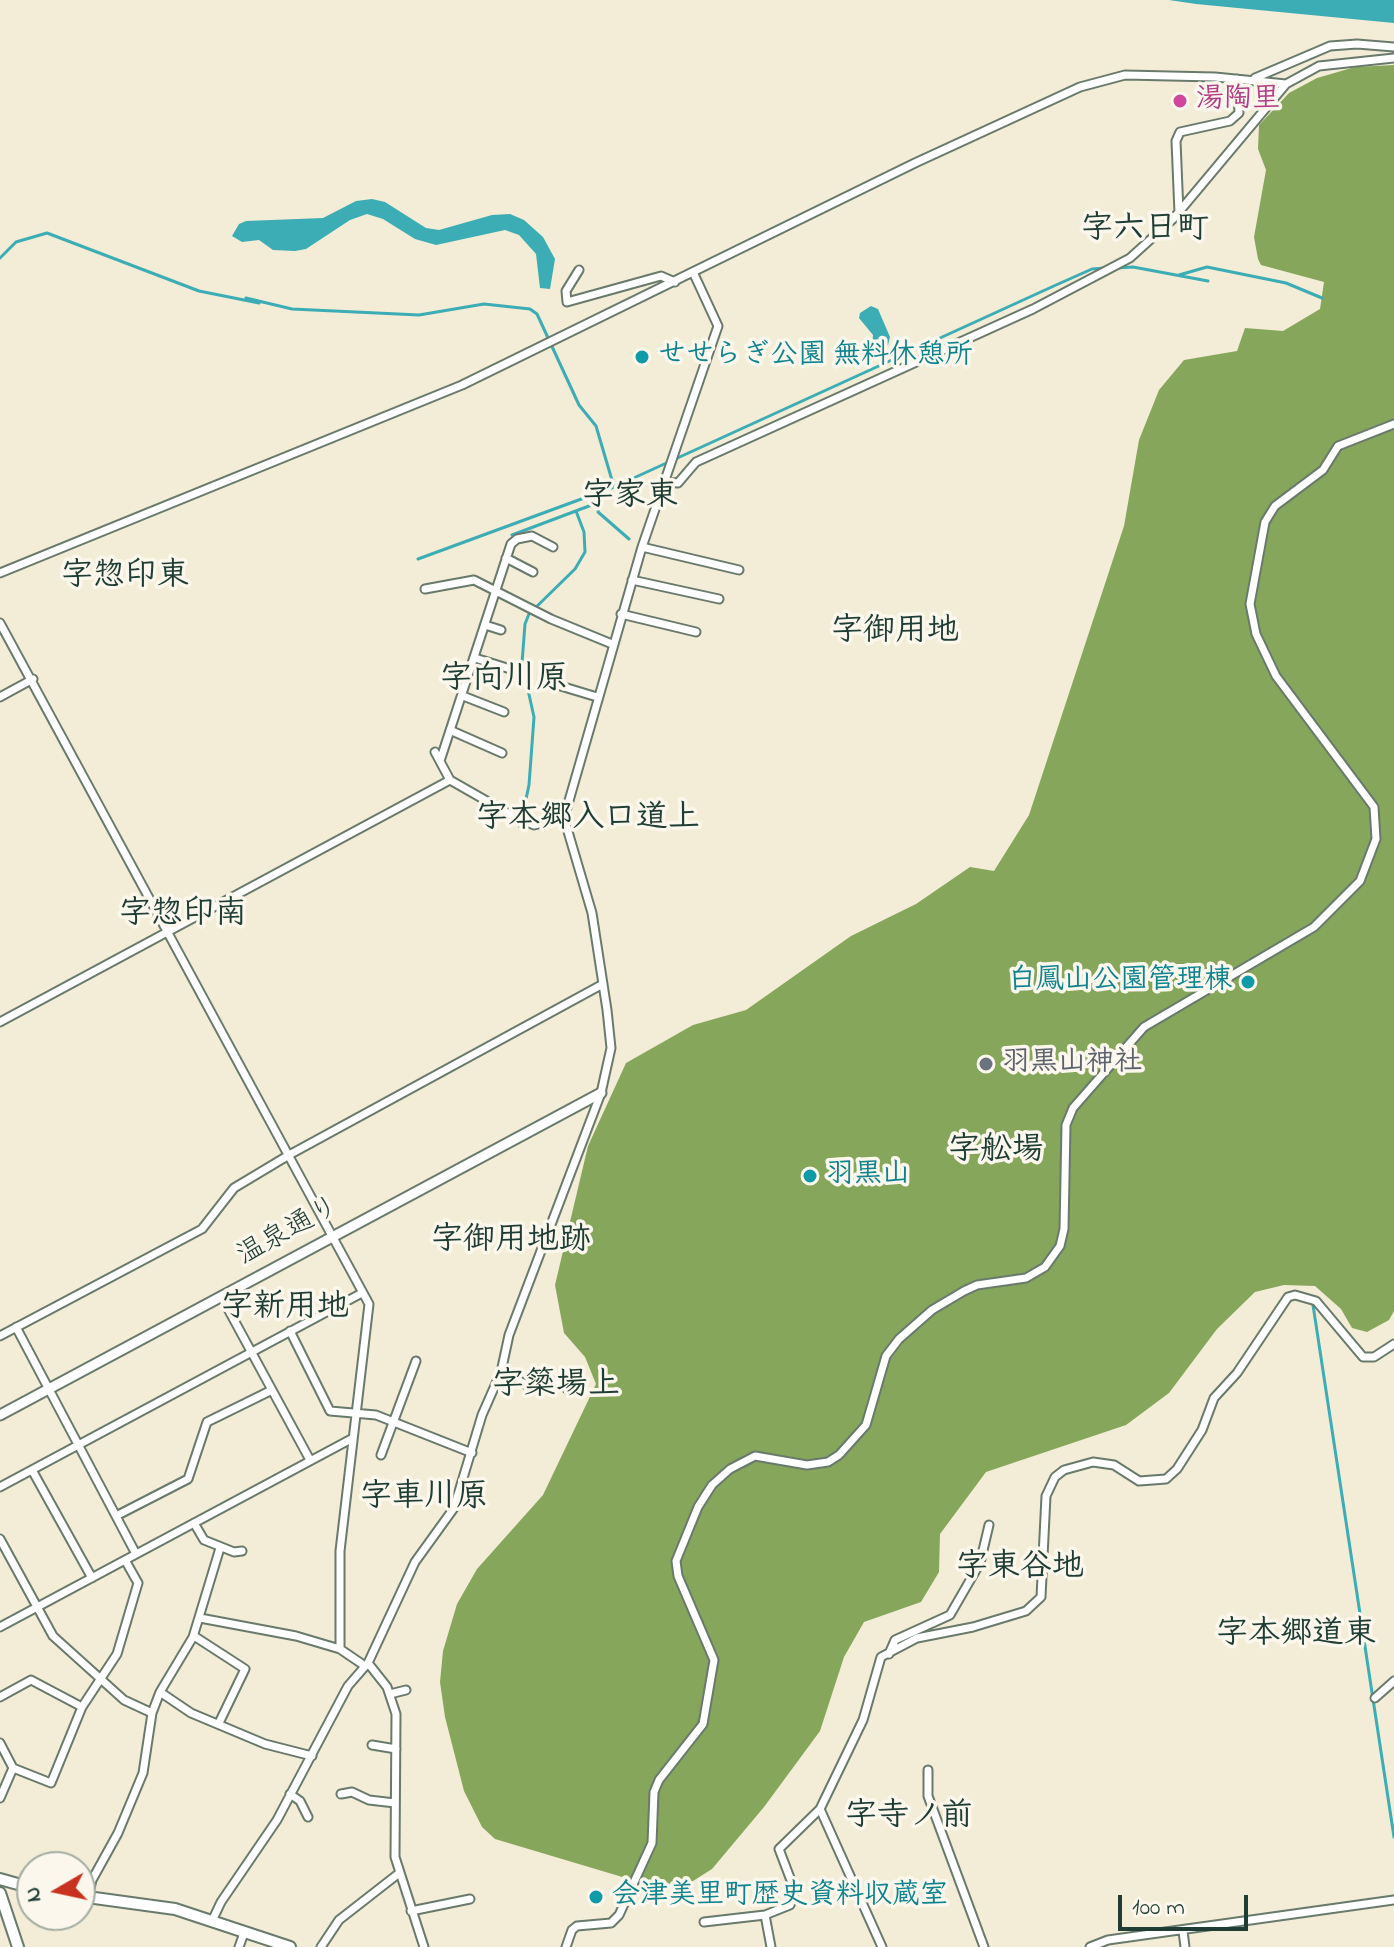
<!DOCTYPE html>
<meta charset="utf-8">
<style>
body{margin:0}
#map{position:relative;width:1394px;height:1947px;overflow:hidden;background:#f3ecd6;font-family:"Indie Flower",sans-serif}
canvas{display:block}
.north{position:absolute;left:16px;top:1851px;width:80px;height:80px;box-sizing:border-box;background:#fbf7ec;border:2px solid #a3ada2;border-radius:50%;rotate:261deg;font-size:22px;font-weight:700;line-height:32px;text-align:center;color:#1f3d34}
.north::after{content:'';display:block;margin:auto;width:28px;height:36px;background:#c8321e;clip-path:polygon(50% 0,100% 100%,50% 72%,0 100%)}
.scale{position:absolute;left:1118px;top:1895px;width:130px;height:36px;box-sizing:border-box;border:4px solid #1f3d34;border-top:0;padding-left:10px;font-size:24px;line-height:28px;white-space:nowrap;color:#1f3d34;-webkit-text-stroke:6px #fbf7ec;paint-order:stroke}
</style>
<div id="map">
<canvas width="1394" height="1947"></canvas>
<div class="north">N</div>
<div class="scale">100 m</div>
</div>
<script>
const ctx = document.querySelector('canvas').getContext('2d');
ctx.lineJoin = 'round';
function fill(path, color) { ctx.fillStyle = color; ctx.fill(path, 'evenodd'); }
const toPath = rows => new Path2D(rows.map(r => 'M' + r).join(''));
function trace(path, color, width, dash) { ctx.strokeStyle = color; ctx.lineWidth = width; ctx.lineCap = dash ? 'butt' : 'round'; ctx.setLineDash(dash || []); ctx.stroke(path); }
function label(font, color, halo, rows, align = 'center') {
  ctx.font = font + ' "Indie Flower","Klee One",sans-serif'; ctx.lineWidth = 7; ctx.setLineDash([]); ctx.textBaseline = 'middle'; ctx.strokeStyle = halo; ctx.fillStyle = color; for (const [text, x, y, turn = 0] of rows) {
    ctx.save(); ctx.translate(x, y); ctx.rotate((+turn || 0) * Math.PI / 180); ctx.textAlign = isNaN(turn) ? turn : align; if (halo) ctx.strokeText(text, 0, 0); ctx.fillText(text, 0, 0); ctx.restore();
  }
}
fill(toPath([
 [1394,65,1394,1311,1389,1320,1367,1332,1352,1328,1341,1309,1315,1286,1284,1285,1255,1292,1217,1329,1169,1393,1126,1425,986,1472,940,1534,939,1572,921,1602,864,1622,844,1657,820,1731,764,1807,712,1869,693,1881,680,1885,629,1879,495,1839,482,1827,464,1791,445,1717,440,1682,443,1651,457,1604,477,1569,543,1495,596,1384,585,1357,564,1333,555,1285,588,1146,626,1063,693,1025,746,1010,851,936,916,904,970,867,994,871,1029,815,1124,526,1139,440,1159,390,1184,360,1237,351,1245,328,1283,331,1320,309,1324,282,1261,265,1258,259,1254,237,1266,170,1258,149,1259,125,1289,93,1317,78,1355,67]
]), '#86a75b');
fill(toPath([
 [1169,0,1394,0,1394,23,1196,4],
 [372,199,385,202,426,228,439,230,492,215,510,214,524,220,543,237,555,259,550,289,540,288,536,254,519,235,505,230,436,245,415,239,383,219,367,214,350,220,306,249,295,251,273,250,259,240,242,242,232,236,239,224,246,221,323,218,356,201],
 [871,306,878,309,890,337,888,345,878,351,872,350,873,335,859,318,860,313]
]), '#3cadb5');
trace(toPath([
 [0,258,16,242,47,233,199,291,259,303],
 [1117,268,1133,267,1208,281],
 [1179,275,1207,267,1286,283,1322,298],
 [246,298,292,309,419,315,484,304,530,309,537,314,579,405,596,426,614,487,1056,285,1092,269,1105,268],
 [600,500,598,512,629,539],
 [512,535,597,503,598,493],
 [418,559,614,487],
 [520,827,529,785,534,717,522,663,525,624,529,614,575,569,585,552,584,532,576,511],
 [1313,1305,1394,1837]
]), '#3cadb5', 3);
const minor = toPath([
 [1255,78,1330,46,1357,44,1394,47],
 [1179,213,1176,141,1180,132,1230,121,1239,113,1237,79],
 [579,270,566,291,567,302,661,276,675,282],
 [664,482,678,483,696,462,1033,309,1130,258,1173,219,1286,84],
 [642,547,739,570],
 [506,558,533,572],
 [0,573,462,385,915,163,1080,87,1125,75,1215,77,1286,84,1319,66,1394,58],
 [632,580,719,599],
 [425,589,474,580,551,619,612,644],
 [621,614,696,632],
 [0,623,369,1304,340,1551,340,1649],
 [485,625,501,630],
 [475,658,507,668],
 [554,684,597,697],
 [463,696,504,712],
 [0,697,33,679],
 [452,731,502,753],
 [435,752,450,780],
 [440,761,511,544,517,539,532,536,553,547],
 [0,1022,450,780,513,816,534,825,564,818],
 [221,1296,310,1460],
 [16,1327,136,1554],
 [290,1331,330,1411,376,1415,472,1453],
 [0,1336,202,1229,234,1188,289,1155,603,984],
 [501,1372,529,1386,557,1381,571,1392],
 [381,1455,416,1361],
 [32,1470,92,1578],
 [0,1487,362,1293],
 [116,1516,188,1479,207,1422,272,1390],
 [194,1523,204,1540,234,1552,242,1551],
 [0,1539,53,1636,124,1700,152,1713,160,1692,191,1713,265,1744,312,1756],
 [200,1618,296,1636,340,1649,365,1666],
 [0,1627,353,1438],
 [194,1636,245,1669,219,1723],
 [889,1654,895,1640,950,1615,980,1563,989,1525],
 [368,1663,387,1687,396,1714,395,1857,424,1947],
 [160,1692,193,1637,220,1548],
 [390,1694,406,1690],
 [0,1697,31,1680,82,1707],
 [1375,1698,1394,1681],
 [0,1743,13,1768,51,1783,82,1707,117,1654,138,1583,125,1560],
 [372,1745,396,1749],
 [928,1770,928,1796,984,1947],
 [290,1794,300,1801,308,1817],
 [341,1794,352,1792,369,1800,395,1803],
 [0,1798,13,1768],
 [88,1897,92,1880,118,1833,143,1773,152,1713],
 [411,1911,470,1899],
 [765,1915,771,1947],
 [212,1921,221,1902,277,1820,348,1686,368,1663,415,1562,454,1508,482,1415,501,1372,509,1335,601,1093,611,1048,607,1010,592,913,564,818,642,547,718,326,693,272],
 [704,1922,765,1915,790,1905,795,1891,779,1849,820,1809],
 [1183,1931,1185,1947],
 [239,1947,244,1933],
 [321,1947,339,1920,398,1874],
 [566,1947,572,1930,577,1926,611,1923,619,1915,652,1843,654,1792,659,1780,703,1724,714,1660,678,1576,676,1561,698,1507,712,1485,730,1469,755,1456,807,1465,828,1462,839,1455,866,1425,886,1356,899,1339,932,1310,964,1291,977,1285,1026,1278,1045,1267,1060,1246,1064,1229,1066,1125,1073,1108,1144,1027,1314,927,1360,881,1376,839,1374,807,1276,676,1256,634,1250,604,1265,522,1275,506,1323,470,1338,446,1394,424],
 [882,1947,820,1809,863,1720,881,1657,917,1638,973,1627,1026,1611,1041,1597,1046,1496,1055,1477,1064,1470,1093,1462,1114,1465,1139,1481,1166,1479,1177,1469,1202,1430,1214,1398,1237,1373,1288,1297,1295,1295,1316,1301,1363,1357,1374,1357,1394,1344],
 [1090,1947,1108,1940,1394,1900]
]);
const tertiary = toPath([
 [0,1415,601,1093]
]);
const secondary = toPath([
 [0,1879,32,1888],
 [0,1893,18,1947],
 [80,1896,175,1909,290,1947]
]);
trace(minor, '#697a6d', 11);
trace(tertiary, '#697a6d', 13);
trace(secondary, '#697a6d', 14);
trace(minor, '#fff', 7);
trace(tertiary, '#fff', 9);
trace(secondary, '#fff', 10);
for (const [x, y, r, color] of [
 [1180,101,8,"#d1479c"],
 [642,357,8,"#0f9aa8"],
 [1248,982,8,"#0f9aa8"],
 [986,1064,8,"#6b7280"],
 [810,1176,8,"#0f9aa8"],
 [596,1897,8,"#0f9aa8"]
]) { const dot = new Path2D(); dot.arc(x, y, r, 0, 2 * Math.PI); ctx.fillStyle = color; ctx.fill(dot); trace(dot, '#fbf7ec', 3); }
label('bold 28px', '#b23c85', '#fbf7ec', [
 ["湯陶里",1196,101]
], 'left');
label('bold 28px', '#0d838f', '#fbf7ec', [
 ["せせらぎ公園 無料休憩所",658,357],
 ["白鳳山公園管理棟",1232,982,"right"],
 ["羽黒山",826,1176],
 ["会津美里町歴史資料収蔵室",612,1897]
], 'left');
label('bold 28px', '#5b616d', '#fbf7ec', [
 ["羽黒山神社",1002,1064]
], 'left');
label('28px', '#1f3d34', '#fbf7ec', [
 ["温泉通り",289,1233,-29]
]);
label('bold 32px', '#1f3d34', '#fbf7ec', [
 ["字六日町",1145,232],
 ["字家東",630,499],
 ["字惣印東",125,579],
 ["字御用地",895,634],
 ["字向川原",504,682],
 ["字本郷入口道上",588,821],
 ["字惣印南",183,917],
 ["字舩場",996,1153],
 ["字御用地跡",511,1243],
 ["字新用地",285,1310],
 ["字簗場上",556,1388],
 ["字車川原",424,1500],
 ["字東谷地",1020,1570],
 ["字本郷道東",1296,1637],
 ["字寺ノ前",909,1819]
]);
</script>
